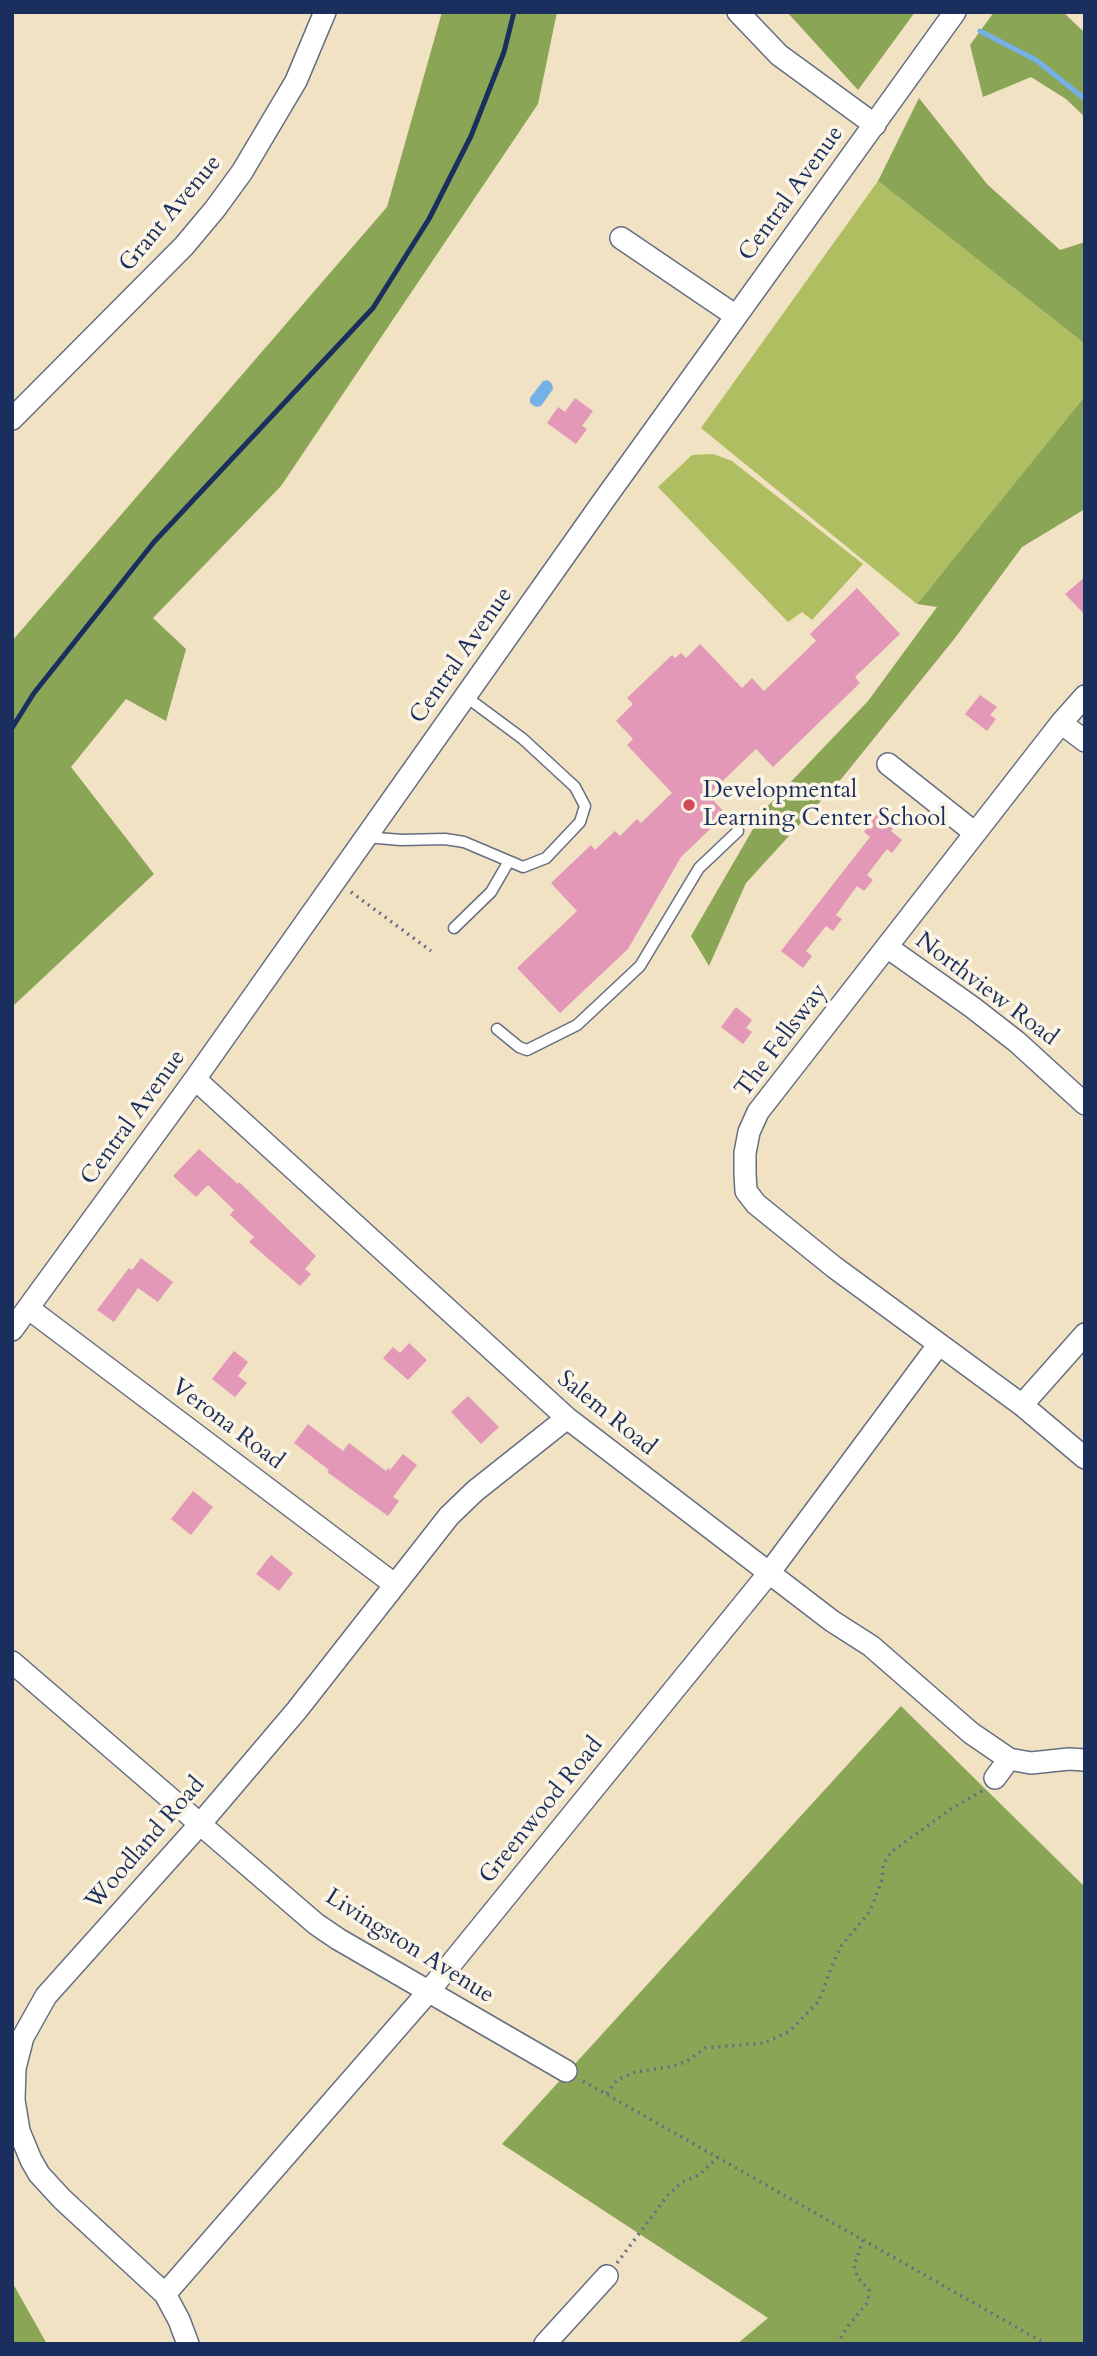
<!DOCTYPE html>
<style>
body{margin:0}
#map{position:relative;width:1097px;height:2356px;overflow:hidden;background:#f0e2c3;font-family:Cardo,serif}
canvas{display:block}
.frame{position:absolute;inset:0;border:14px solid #1b2f5e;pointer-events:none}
</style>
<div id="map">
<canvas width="1097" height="2356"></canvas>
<div class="frame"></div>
</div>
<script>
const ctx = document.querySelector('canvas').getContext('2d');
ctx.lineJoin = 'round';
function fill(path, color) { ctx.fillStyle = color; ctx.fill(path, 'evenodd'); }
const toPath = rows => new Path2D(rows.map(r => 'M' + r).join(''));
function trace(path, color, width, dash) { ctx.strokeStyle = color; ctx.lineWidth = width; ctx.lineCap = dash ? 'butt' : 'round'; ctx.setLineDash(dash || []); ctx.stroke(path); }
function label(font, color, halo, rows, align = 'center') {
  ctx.font = font + ' Cardo,serif'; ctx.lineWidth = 7; ctx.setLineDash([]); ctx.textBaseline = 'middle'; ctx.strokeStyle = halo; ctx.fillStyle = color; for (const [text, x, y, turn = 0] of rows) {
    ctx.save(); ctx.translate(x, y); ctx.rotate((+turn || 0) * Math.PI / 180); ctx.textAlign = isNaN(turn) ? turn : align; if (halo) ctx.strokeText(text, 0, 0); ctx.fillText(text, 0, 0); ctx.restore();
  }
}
fill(toPath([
 [878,181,1085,344,1085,396,917,604,701,428],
 [713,454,732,461,863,564,812,620,802,612,788,622,658,487,692,455]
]), '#afbe60');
fill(toPath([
 [442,12,557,12,538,104,281,486,153,618,186,649,166,721,126,699,71,767,154,874,12,1007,12,641,387,207],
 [787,12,915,12,858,90],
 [994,12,1063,12,1085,33,1085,117,1066,99,1031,77,983,97,970,45],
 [919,98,987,184,1060,250,1085,242,1085,344,878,181],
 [1085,396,1085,509,1022,547,955,638,842,778,746,883,709,966,691,936,764,810,868,701,937,607,917,604],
 [901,1706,1085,1887,1085,2344,737,2344,768,2318,502,2144],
 [12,2282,47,2344,12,2344]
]), '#8ba556');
fill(toPath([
 [548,380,552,384,553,389,541,406,536,407,530,403,530,398,543,381]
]), '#73b1e6');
trace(toPath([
 [980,31,1036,60,1085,99]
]), '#73b1e6', 5);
fill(toPath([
 [575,398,593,411,582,426,587,429,576,444,547,423,558,407,565,412],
 [1085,577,1085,615,1065,594],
 [857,588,900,634,855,677,860,683,773,767,756,749,708,795,726,814,681,857,628,949,560,1013,517,968,577,911,551,883,591,845,595,850,615,831,620,836,637,819,641,823,672,793,627,745,633,739,616,721,633,704,627,698,672,655,675,658,681,653,686,658,700,644,742,688,752,678,764,691,816,641,810,634],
 [980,695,997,707,990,715,996,719,987,731,965,714],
 [879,811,896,824,891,831,902,840,892,853,887,849,867,875,873,880,864,891,857,886,836,915,842,919,833,931,826,926,806,951,812,956,803,968,781,951,870,837,864,832],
 [736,1007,752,1020,746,1028,752,1032,743,1044,721,1027],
 [199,1149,238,1184,239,1182,316,1256,305,1269,311,1274,300,1286,249,1242,254,1237,230,1215,234,1210,208,1185,196,1197,173,1176],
 [141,1258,173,1282,158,1302,138,1288,114,1322,97,1310,129,1268,132,1270],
 [409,1343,427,1360,408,1380,383,1358,393,1347,400,1353],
 [234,1351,248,1362,238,1376,247,1383,235,1397,212,1379],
 [468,1396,499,1427,481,1444,451,1412],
 [308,1424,343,1451,349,1443,386,1471,388,1468,390,1470,403,1454,417,1465,393,1497,399,1501,388,1516,327,1472,329,1470,294,1443],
 [193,1491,213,1507,191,1535,171,1519],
 [271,1555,293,1573,279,1591,256,1574]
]), '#e298b6');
const service = toPath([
 [366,837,401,840,445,839,464,842,523,867,546,858,580,822,585,806,575,787,523,739,465,696],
 [454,928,491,892,509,861],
 [497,1029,519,1047,527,1050,577,1025,640,966,699,868,738,831]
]);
const minor = toPath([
 [738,12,779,55,875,125],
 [621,238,736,316],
 [12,419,184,246,215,209,242,172,296,81,325,12],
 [1085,696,1061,723,758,1112,749,1132,745,1153,745,1174,746,1191,756,1204,834,1267,1022,1405,1085,1458],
 [1061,723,1085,741],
 [888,764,975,833],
 [887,947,972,1007,1017,1042,1085,1104],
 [195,1079,567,1418,832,1621,871,1646,971,1733,1009,1759],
 [28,1308,394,1584],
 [12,1330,195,1079,604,500,955,12],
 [1022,1405,1085,1334],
 [12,1662,316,1924,338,1939,566,2071],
 [995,1778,1009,1759,1031,1763,1069,1759,1085,1760],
 [165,2294,429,1991,769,1573,939,1344],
 [188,2344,179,2320,165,2294,62,2199,39,2174,31,2160,19,2131,14,2100,15,2068,23,2037,46,1996,201,1823,297,1710,449,1516,475,1491,567,1418],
 [545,2344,607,2276]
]);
trace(service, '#666e81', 13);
trace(minor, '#666e81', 24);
trace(toPath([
 [351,892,431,951],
 [583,2081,1046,2344],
 [607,2094,617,2080,635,2072,674,2066,687,2061,705,2048,764,2043,790,2031,819,2001,833,1963,842,1945,868,1914,875,1899,882,1880,883,1865,891,1852,951,1809,984,1790],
 [617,2263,668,2195,682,2182,699,2175,718,2157],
 [837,2344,848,2326,868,2302,869,2290,858,2278,854,2266,863,2240]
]), '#666e81', 3.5, [2, 5]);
trace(service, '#fff', 10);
trace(minor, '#fff', 21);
trace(toPath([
 [12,728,34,693,154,542,373,308,429,219,471,136,504,52,514,12]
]), '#1b2f5e', 5);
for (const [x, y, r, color] of [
 [689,805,7,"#d1495b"]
]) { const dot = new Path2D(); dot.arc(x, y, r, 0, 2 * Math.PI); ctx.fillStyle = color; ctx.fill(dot); trace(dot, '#fcf5e5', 2.5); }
label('24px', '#1b2f5e', '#fcf5e5', [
 ["Central Avenue",792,194,-54],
 ["Grant Avenue",171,214,-50],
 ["Central Avenue",462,656,-55],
 ["Northview Road",986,990,37],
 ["The Fellsway",782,1041,-53],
 ["Central Avenue",134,1118,-54],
 ["Salem Road",606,1414,39],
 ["Verona Road",227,1425,37],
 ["Greenwood Road",542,1811,-51],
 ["Woodland Road",146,1844,-49],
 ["Livingston Avenue",409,1947,32]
]);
label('24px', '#1b2f5e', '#fcf5e5', [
 ["Developmental",703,791],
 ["Learning Center School",703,819]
], 'left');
</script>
